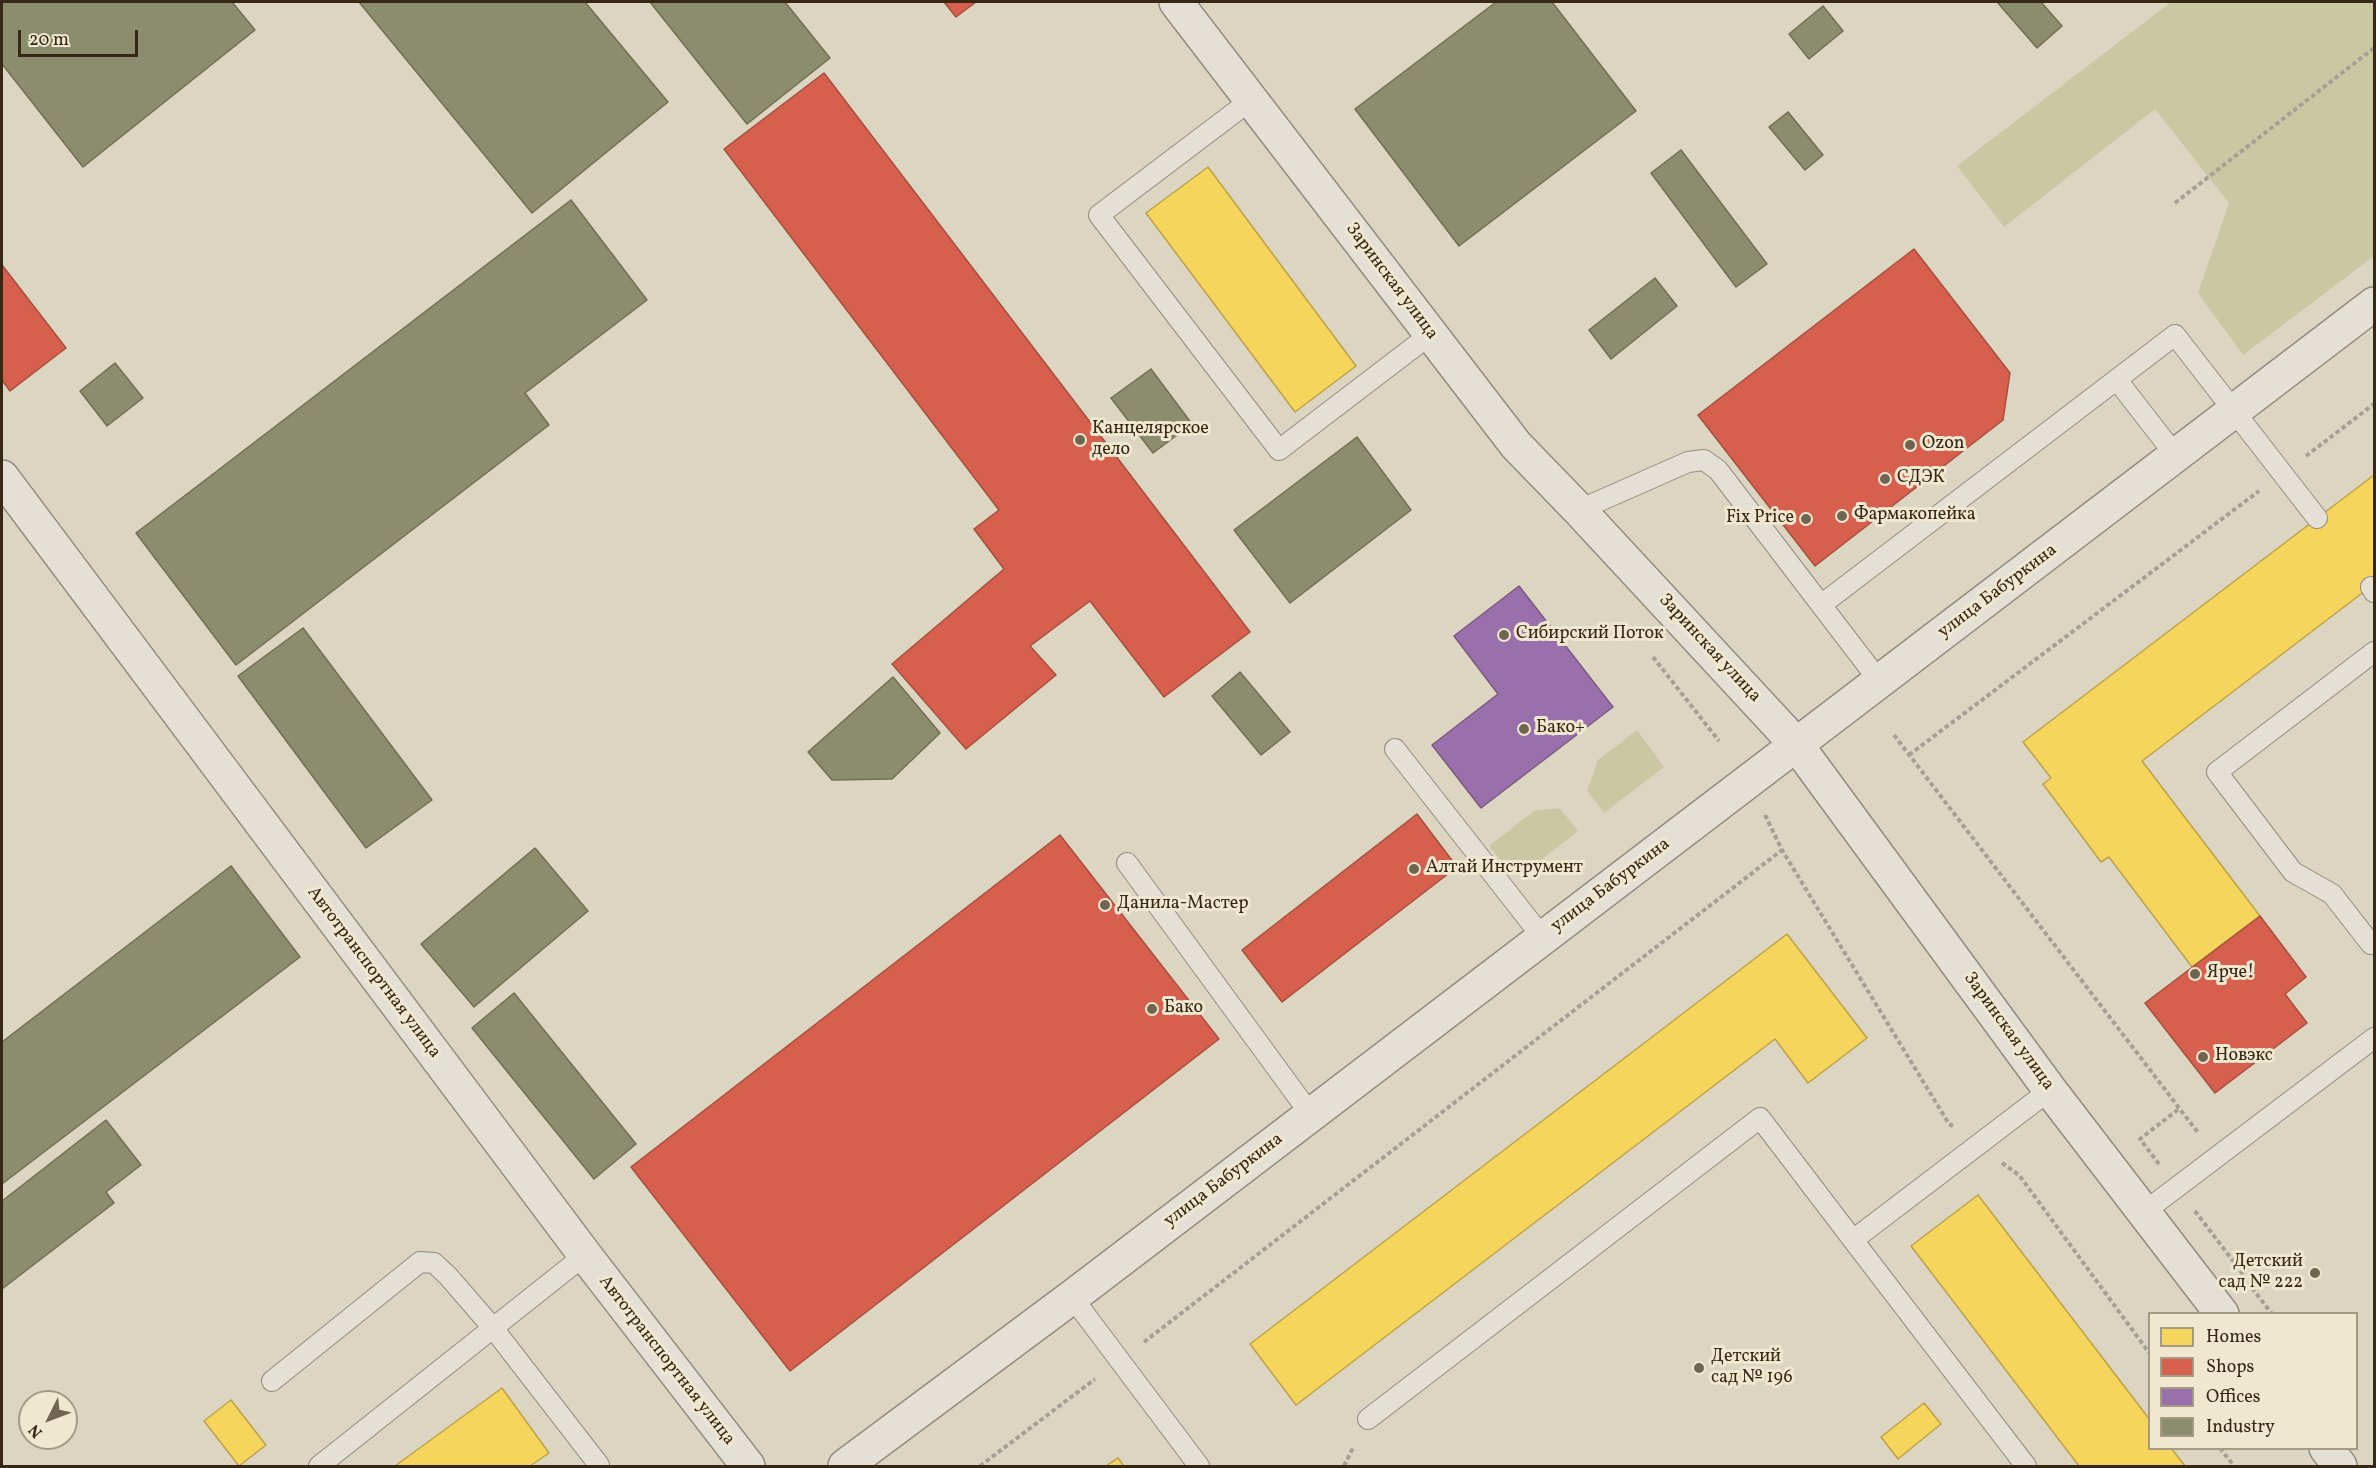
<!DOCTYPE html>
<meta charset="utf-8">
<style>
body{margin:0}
#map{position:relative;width:2376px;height:1468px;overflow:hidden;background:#dcd5c1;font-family:Vollkorn,serif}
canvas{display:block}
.frame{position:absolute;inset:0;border:3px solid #362815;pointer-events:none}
.legend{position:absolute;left:2148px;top:1312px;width:210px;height:138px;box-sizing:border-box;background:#efe7d0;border:2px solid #a59b85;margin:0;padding:8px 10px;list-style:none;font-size:18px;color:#362815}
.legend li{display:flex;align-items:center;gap:12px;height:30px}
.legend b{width:30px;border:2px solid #a59b85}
.north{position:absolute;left:18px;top:1390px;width:60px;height:60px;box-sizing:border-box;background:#efe7d0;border:2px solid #a59b85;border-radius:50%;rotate:228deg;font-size:16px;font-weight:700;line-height:24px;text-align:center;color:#362815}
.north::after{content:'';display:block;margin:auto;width:21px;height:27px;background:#706551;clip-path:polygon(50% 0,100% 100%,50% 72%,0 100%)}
.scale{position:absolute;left:18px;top:30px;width:120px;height:27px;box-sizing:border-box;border:3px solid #362815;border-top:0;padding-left:8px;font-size:18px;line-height:21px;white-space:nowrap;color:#362815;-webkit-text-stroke:4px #efe7d0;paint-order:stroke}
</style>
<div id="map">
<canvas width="2376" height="1468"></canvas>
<div class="frame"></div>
<ul class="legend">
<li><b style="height:16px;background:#f6d55c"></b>Homes</li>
<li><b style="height:16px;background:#d6604d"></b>Shops</li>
<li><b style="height:16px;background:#9970ab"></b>Offices</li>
<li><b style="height:16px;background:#8c8c6e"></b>Industry</li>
</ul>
<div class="north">N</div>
<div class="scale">20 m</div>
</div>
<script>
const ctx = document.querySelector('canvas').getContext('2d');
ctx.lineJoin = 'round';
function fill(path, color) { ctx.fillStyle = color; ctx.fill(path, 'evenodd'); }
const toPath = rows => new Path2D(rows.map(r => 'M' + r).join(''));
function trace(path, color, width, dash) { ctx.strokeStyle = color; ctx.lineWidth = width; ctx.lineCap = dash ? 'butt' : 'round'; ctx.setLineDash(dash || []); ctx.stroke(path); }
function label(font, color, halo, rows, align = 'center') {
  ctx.font = font + ' Vollkorn,serif'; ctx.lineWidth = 6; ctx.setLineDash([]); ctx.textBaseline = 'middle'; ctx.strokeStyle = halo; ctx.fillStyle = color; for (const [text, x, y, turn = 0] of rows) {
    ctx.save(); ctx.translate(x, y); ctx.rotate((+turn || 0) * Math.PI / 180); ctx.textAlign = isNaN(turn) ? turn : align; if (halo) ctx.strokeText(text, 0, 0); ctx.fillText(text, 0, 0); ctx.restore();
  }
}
fill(toPath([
 [2171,2,2374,2,2374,256,2243,355,2198,293,2229,203,2155,109,2004,227,1957,166],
 [1637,730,1664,767,1604,813,1587,791,1598,760],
 [1560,808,1578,831,1537,863,1521,866,1502,862,1489,846,1534,811]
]), '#cac8a3');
const homes = toPath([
 [1208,167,1356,366,1295,412,1146,213,1208,167],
 [2374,475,2374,584,2142,761,2260,916,2192,967,2109,857,2101,862,2043,784,2051,778,2023,742,2374,475],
 [1787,934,1867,1038,1808,1083,1775,1039,1296,1405,1250,1344,1787,934],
 [1978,1195,2150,1420,2150,1448,2171,1448,2185,1466,2079,1466,1911,1246,1978,1195],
 [502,1388,549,1453,530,1466,395,1466,502,1388],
 [231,1400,266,1445,239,1466,204,1421,231,1400],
 [1924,1403,1941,1424,1898,1459,1881,1437,1924,1403],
 [1118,1458,1124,1466,1106,1466,1118,1458]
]);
fill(homes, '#f6d55c');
trace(homes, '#bca147', 1.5);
const shops = toPath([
 [944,2,976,2,956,17,944,2],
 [824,73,1250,632,1164,697,1090,601,1030,646,1056,675,966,749,892,664,1004,569,974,529,999,510,724,149,824,73],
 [1914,249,2010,373,2003,420,1815,566,1698,415,1914,249],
 [2,265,66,348,10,391,2,380,2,265],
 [1417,814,1457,867,1282,1002,1242,950,1417,814],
 [1060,835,1219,1039,790,1371,631,1167,1060,835],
 [2260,916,2306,977,2285,994,2307,1023,2215,1093,2145,1003,2260,916]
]);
fill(shops, '#d6604d');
trace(shops, '#a64f3c', 1.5);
const offices = toPath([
 [1519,586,1613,707,1481,808,1432,745,1498,694,1454,636,1519,586]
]);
fill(offices, '#9970ab');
trace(offices, '#7b5a7e', 1.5);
const industry = toPath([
 [2,2,232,2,255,30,83,167,2,64,2,2],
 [359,2,585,2,668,102,532,213,359,2],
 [650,2,785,2,830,58,747,124,650,2],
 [1496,2,1552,2,1636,111,1459,246,1355,109,1496,2],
 [1997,2,2041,2,2062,26,2037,48,1997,2],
 [1823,6,1843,31,1809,59,1789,34,1823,6],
 [1788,112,1823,155,1805,170,1769,127,1788,112],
 [1681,150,1767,264,1736,287,1651,173,1681,150],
 [571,200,647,300,525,393,549,425,236,665,136,533,571,200],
 [1655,278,1677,306,1611,359,1589,330,1655,278],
 [115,363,143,398,107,426,80,391,115,363],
 [1151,369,1192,424,1153,453,1111,398,1151,369],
 [1357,437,1411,510,1290,603,1234,530,1357,437],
 [303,628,432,800,366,848,238,676,303,628],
 [1240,672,1290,732,1261,755,1212,696,1240,672],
 [893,677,940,733,892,779,832,780,808,752,893,677],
 [535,848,588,911,474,1007,421,944,535,848],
 [231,866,300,957,2,1184,2,1042,231,866],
 [514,993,636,1144,594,1179,472,1028,514,993],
 [106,1120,141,1165,106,1192,114,1203,2,1289,2,1201,106,1120]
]);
fill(industry, '#8c8c6e');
trace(industry, '#726e53', 1.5);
const service = toPath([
 [1251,100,1099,215,1279,450,1431,334],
 [2117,380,2176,456],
 [1579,510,1688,462,1704,460,1718,470,1880,682],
 [2371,587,2374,592],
 [1821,605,2175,335,2317,518],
 [1395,749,1543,938],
 [1127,863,1311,1115],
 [2371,944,2332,894,2293,872,2217,772,2374,652],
 [2144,1212,2374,1038],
 [1072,1297,1199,1466],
 [272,1381,420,1262,434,1263,448,1276,493,1328,599,1465],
 [1368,1419,1760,1118,1853,1240],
 [319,1466,585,1255],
 [2026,1466,1853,1240,2050,1090]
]);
const minor = toPath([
 [1176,2,1516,445,1579,510,1796,744,2050,1090,2222,1314],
 [2,477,585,1255,748,1466],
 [2326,1448,2340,1466],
 [845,1466,1072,1297,2374,304]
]);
trace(service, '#928c7f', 22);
trace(minor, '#928c7f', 36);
trace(toPath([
 [2175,203,2374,48],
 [2306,456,2374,404],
 [1653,657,1719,741],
 [1894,735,2199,1134],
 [1909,755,2259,491],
 [1765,815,1782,850,1949,1124,1953,1126],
 [2002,1163,2019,1175,2150,1354],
 [2159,1164,2140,1139,2180,1108],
 [2195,1211,2243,1274],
 [2252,1288,2272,1314],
 [1144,1342,1782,850],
 [2220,1448,2234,1466],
 [980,1466,1095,1379],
 [1344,1466,1354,1446]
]), '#a5a096', 4, [4.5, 3]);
trace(service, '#e4e0d6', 20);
trace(minor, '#e4e0d6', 33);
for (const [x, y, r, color] of [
 [1080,440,6,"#706551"],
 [1910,445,6,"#706551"],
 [1885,479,6,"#706551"],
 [1842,516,6,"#706551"],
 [1806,519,6,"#706551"],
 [1504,635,6,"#706551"],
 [1524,729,6,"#706551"],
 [1414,869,6,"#706551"],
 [1105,905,6,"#706551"],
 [2195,974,6,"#706551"],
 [1152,1009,6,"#706551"],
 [2203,1057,6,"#706551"],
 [2315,1273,6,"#706551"],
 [1699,1368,6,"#706551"]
]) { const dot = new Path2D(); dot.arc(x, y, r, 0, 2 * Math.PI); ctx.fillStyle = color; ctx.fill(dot); trace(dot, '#efe7d0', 2); }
label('18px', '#362815', '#efe7d0', [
 ["Заринская улица",1391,282,53],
 ["улица Бабуркина",1998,592,-37],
 ["Заринская улица",1709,649,47],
 ["улица Бабуркина",1611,886,-37],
 ["Автотранспортная улица",373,973,53],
 ["Заринская улица",2008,1032,54],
 ["улица Бабуркина",1224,1181,-37],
 ["Автотранспортная улица",666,1361,52]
]);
label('18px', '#362815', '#efe7d0', [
 ["Канцелярское",1092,430],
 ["дело",1092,451],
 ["Ozon",1922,445],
 ["СДЭК",1897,479],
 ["Фармакопейка",1854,516],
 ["Fix Price",1794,519,"right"],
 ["Сибирский Поток",1516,635],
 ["Бако+",1536,729],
 ["Алтай Инструмент",1426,869],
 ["Данила-Мастер",1117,905],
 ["Ярче!",2207,974],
 ["Бако",1164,1009],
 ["Новэкс",2215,1057],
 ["Детский",2303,1263,"right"],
 ["сад № 222",2303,1284,"right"],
 ["Детский",1711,1358],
 ["сад № 196",1711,1379]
], 'left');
</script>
